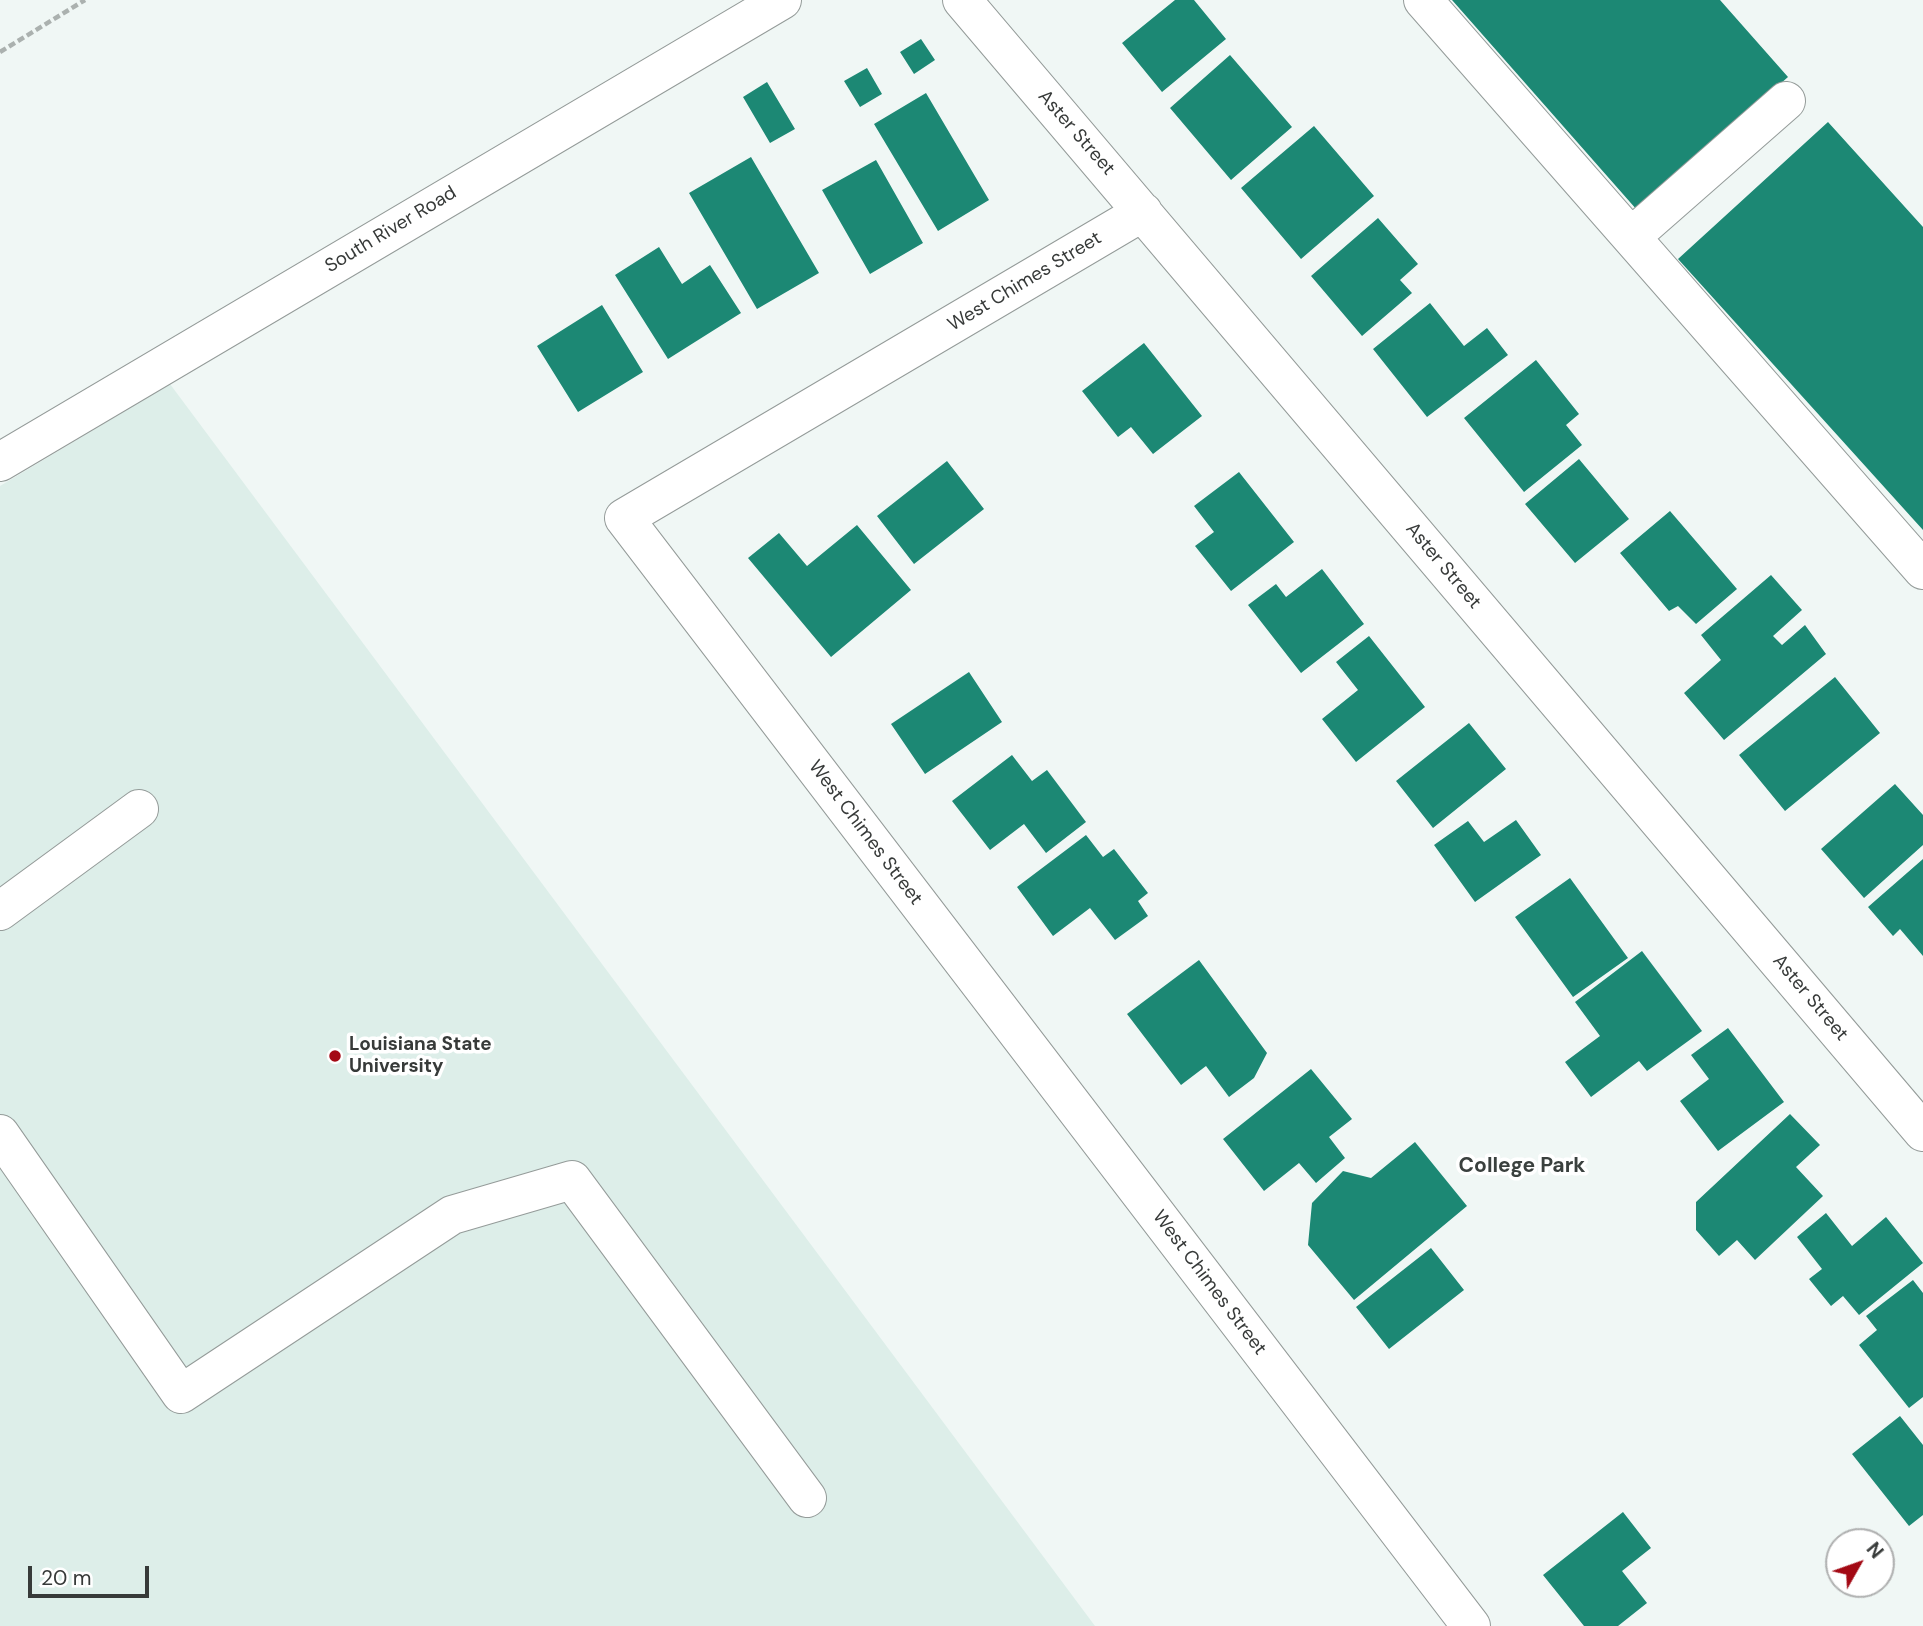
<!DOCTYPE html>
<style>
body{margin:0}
#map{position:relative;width:1923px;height:1626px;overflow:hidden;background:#f0f7f5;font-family:"DM Sans",sans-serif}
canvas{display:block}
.north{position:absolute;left:1825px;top:1528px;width:70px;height:70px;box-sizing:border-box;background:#fff;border:2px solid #afb0b0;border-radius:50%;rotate:50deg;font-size:19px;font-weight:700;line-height:28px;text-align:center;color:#373a39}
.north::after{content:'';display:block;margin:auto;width:24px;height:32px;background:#a30914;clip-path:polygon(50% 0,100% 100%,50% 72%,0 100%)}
.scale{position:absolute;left:28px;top:1566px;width:121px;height:32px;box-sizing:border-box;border:4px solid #373a39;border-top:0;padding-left:9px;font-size:21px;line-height:24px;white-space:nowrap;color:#373a39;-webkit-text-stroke:5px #fff;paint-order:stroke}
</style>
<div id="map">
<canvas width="1923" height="1626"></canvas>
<div class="north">N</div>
<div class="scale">20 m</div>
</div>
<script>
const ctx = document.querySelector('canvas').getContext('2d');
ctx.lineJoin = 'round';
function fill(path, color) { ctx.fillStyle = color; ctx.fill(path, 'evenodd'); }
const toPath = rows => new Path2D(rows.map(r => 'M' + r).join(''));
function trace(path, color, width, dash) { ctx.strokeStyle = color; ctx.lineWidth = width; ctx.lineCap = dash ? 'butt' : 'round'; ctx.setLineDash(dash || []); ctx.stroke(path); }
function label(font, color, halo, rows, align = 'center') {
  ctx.font = font + ' "DM Sans",sans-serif'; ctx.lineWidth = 7; ctx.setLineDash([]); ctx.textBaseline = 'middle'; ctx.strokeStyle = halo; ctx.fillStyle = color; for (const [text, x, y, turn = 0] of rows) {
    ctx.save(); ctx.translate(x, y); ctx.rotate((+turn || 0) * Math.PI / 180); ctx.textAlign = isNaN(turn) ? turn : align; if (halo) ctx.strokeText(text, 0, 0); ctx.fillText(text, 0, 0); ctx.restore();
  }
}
fill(toPath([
 [170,384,1095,1626,0,1626,0,486]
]), '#ddeee9');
fill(toPath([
 [1175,0,1194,0,1226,39,1162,92,1122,43],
 [1452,0,1720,0,1788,77,1637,210],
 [921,39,935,60,914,74,900,52],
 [1230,55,1292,127,1231,180,1170,108],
 [867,68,882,94,860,107,844,81],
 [767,82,795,129,770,143,743,97],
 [926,93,989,200,938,231,874,124],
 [1828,122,1923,227,1923,530,1678,259],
 [1314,126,1374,196,1301,259,1241,188],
 [751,157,819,273,757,309,689,193],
 [876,160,923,243,870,274,822,190],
 [1378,218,1418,264,1400,280,1412,293,1362,336,1311,276],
 [659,247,682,284,710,265,741,313,668,359,615,275],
 [1430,303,1464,346,1487,328,1508,355,1427,417,1373,349],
 [602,305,643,372,578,412,537,346],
 [1144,343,1202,416,1153,454,1131,427,1118,437,1082,391],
 [1536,360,1579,414,1566,425,1582,445,1524,492,1464,418],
 [1579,459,1629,519,1575,563,1525,504],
 [947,461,984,509,914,564,877,516],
 [1239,472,1294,542,1231,591,1195,546,1214,532,1194,506],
 [1670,511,1737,589,1696,624,1678,606,1669,611,1620,553],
 [857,525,911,590,831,657,748,558,779,533,807,566],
 [1322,569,1364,624,1301,673,1248,605,1276,584,1286,597],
 [1771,575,1802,610,1773,636,1782,645,1805,625,1826,654,1724,740,1684,693,1721,660,1701,635],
 [1369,636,1425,707,1356,762,1322,719,1358,690,1336,662],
 [969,672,1002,722,925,774,891,724],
 [1835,677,1880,733,1785,811,1739,755],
 [1469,723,1506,769,1433,828,1396,781],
 [1012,755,1032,781,1047,770,1086,822,1046,853,1024,824,990,850,952,801],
 [1895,784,1923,815,1923,845,1864,898,1821,849],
 [1516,820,1541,855,1475,902,1434,845,1468,821,1484,842],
 [1086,835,1103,857,1114,849,1148,893,1138,901,1148,916,1115,940,1090,908,1053,936,1017,887],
 [1923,859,1923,956,1900,929,1893,936,1868,907],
 [1570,878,1628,958,1573,997,1515,917],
 [1642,951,1702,1031,1647,1071,1639,1061,1591,1097,1565,1062,1600,1036,1575,1002],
 [1199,960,1267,1053,1254,1078,1229,1097,1206,1066,1181,1085,1127,1014],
 [1728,1028,1784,1102,1718,1151,1680,1101,1709,1079,1691,1055],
 [1311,1069,1352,1119,1329,1137,1345,1158,1316,1183,1299,1163,1264,1191,1223,1139],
 [1790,1114,1820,1145,1796,1167,1823,1196,1755,1260,1737,1240,1719,1256,1696,1230,1696,1202],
 [1415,1142,1467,1206,1354,1300,1308,1245,1312,1203,1343,1171,1371,1178],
 [1826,1213,1852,1246,1886,1217,1923,1263,1859,1315,1843,1296,1831,1306,1809,1279,1822,1269,1797,1237],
 [1431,1248,1464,1290,1389,1349,1356,1307],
 [1913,1280,1923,1293,1923,1397,1909,1408,1859,1345,1877,1330,1866,1316],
 [1900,1416,1923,1445,1923,1515,1909,1526,1852,1454],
 [1623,1512,1651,1548,1622,1571,1647,1603,1618,1626,1584,1626,1543,1575]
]), '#1c8874');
const minor = toPath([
 [962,0,1923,1132],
 [1423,0,1923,570],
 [1143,212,624,518,1471,1626],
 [1631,237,1786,101],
 [0,911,139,809],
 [0,1134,181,1394,452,1215,572,1180,807,1498]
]);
const major = toPath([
 [0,462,782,0]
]);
trace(minor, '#949b99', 40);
trace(major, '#949b99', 40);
trace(toPath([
 [0,52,85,0]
]), '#abb1af', 4.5, [7, 3.5]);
trace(minor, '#fff', 38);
trace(major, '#fff', 38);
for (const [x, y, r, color] of [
 [335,1056,7,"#a30914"]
]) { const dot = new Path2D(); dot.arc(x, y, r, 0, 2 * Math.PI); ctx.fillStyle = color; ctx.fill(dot); trace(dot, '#fff', 2.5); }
label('19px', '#373a39', '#fff', [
 ["Aster Street",1076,133,49],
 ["South River Road",391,230,-31],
 ["West Chimes Street",1025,282,-31],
 ["Aster Street",1443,566,50],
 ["West Chimes Street",865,833,53],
 ["Aster Street",1810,998,50],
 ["West Chimes Street",1209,1283,53]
]);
label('bold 19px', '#373a39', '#fff', [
 ["Louisiana State",349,1045],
 ["University",349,1067]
], 'left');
label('bold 21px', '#3a403e', '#fff', [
 ["College Park",1522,1166]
]);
</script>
